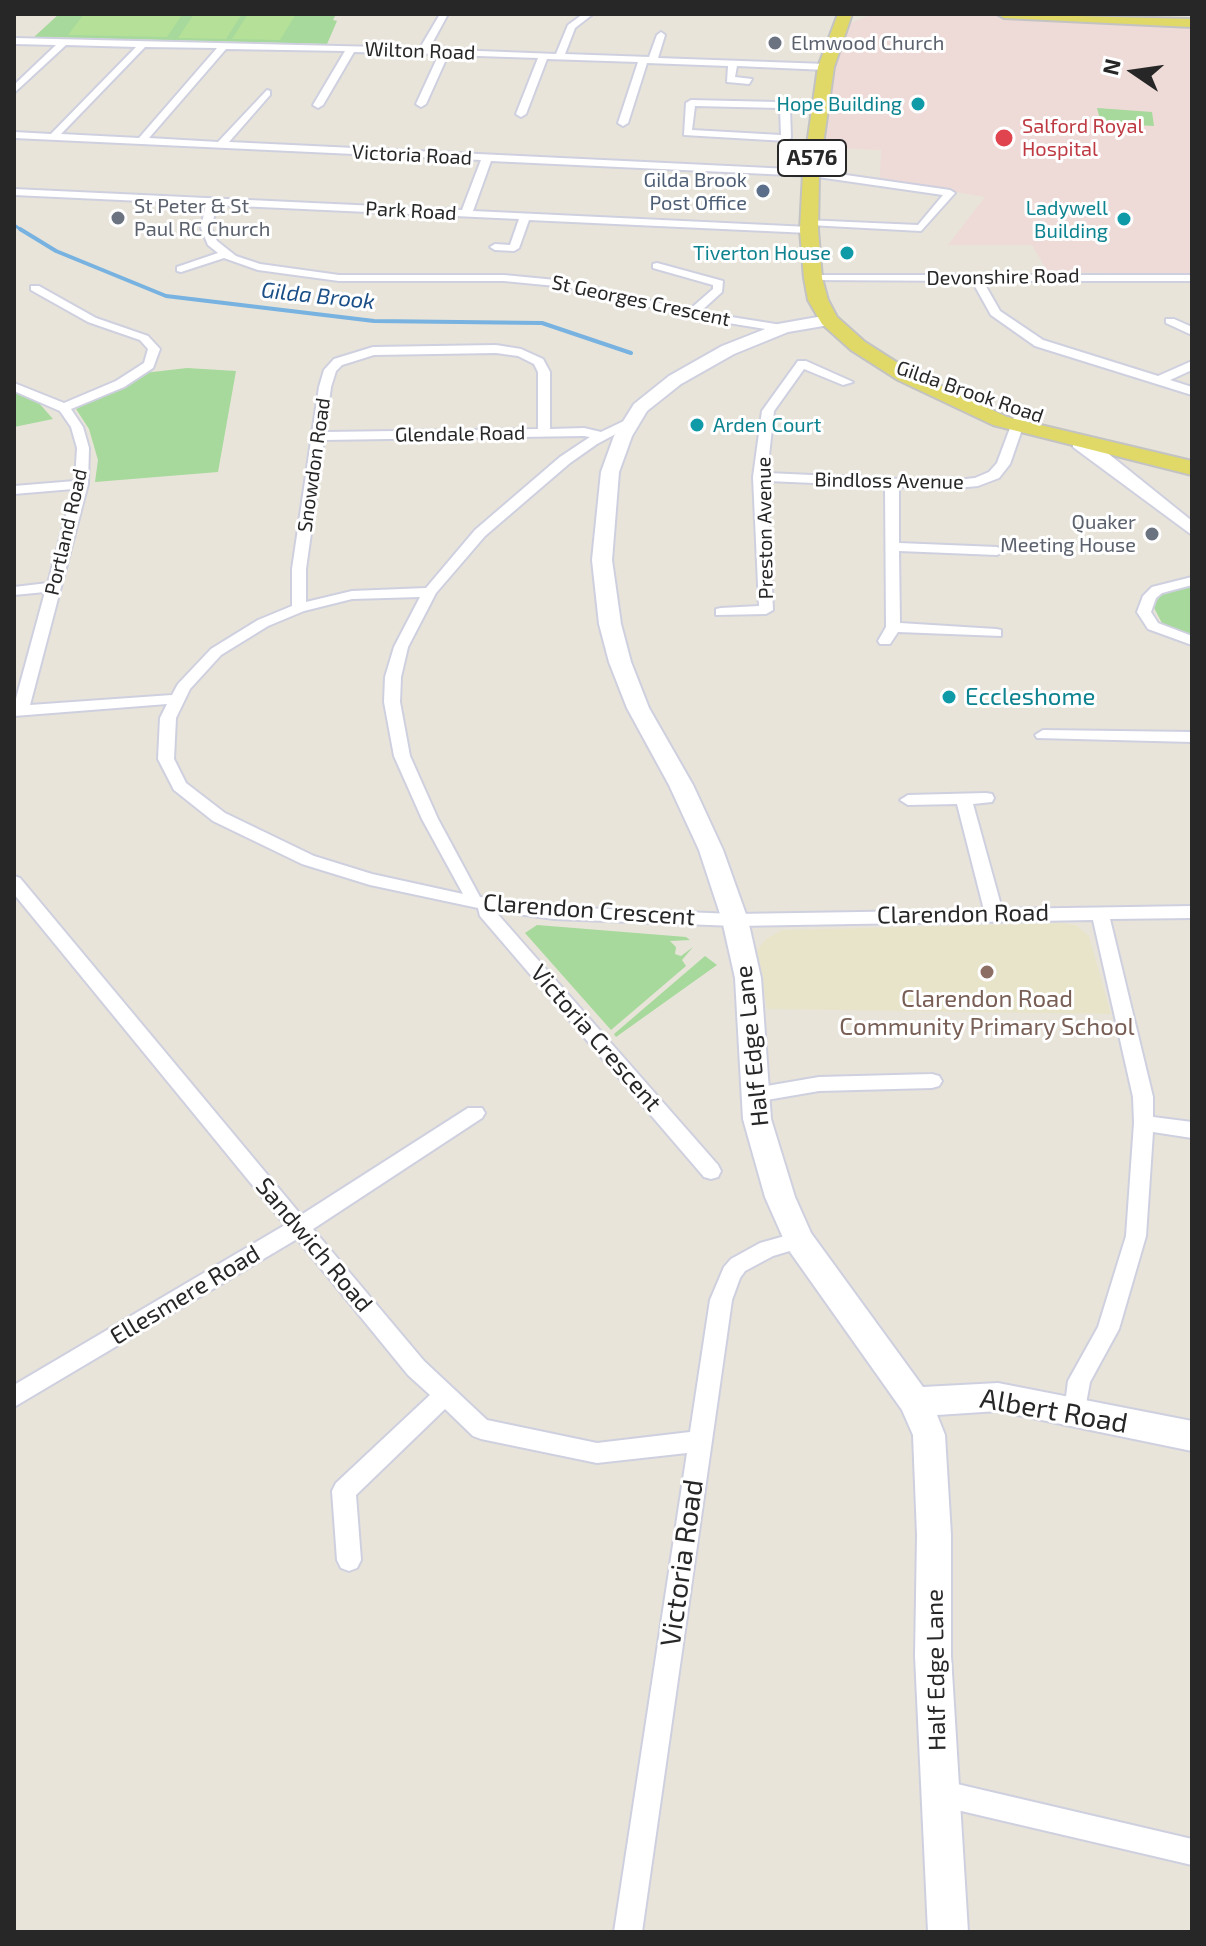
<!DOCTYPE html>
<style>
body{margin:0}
#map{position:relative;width:1206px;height:1946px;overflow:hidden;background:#e8e4da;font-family:"Exo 2",sans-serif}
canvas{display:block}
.frame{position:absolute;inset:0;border:16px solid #272727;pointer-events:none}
.north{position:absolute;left:1094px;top:32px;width:80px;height:80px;-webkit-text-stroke:6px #fff;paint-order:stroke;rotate:283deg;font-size:22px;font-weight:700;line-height:32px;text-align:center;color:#272727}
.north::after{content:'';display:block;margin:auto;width:28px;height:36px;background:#272727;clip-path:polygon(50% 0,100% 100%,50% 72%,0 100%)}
</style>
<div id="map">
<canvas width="1206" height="1946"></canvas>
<div class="frame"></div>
<div class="north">N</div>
</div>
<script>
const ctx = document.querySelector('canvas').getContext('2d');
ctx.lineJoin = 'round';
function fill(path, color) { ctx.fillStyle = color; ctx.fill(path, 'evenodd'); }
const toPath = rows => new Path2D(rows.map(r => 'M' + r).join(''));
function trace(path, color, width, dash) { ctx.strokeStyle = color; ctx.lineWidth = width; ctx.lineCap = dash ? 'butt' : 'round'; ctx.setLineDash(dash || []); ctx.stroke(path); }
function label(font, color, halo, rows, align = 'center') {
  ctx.font = font + ' "Exo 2",sans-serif'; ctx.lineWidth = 6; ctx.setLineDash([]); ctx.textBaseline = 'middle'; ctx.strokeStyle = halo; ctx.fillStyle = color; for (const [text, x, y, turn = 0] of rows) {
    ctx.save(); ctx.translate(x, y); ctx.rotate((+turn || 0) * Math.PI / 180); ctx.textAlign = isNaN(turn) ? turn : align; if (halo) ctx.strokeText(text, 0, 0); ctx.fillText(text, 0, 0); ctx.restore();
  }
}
fill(toPath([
 [1064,923,1076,925,1089,936,1111,1014,767,1009,757,950,766,939,782,930]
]), '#e8e4ca');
fill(toPath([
 [873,14,975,14,1192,26,1192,274,1048,272,1032,245,948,245,985,197,880,179,881,150,816,147,841,27]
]), '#eedad7');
fill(toPath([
 [59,14,336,14,333,20,337,21,327,44,34,37],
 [1097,108,1152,112,1154,126,1101,123],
 [187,368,236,371,218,472,95,482,98,460,89,429,76,409,144,373],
 [17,391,38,402,53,419,14,427,14,393],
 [1192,584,1192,635,1163,625,1153,606,1166,588],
 [537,925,686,937,690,940,670,941,676,947,675,954,681,956,693,947,682,960,686,966,611,1030,525,933],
 [705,956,717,965,616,1037,614,1034]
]), '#a6d99b');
fill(toPath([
 [84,14,152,14,182,15,167,37,68,35],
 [194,14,242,14,226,39,178,38],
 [248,14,296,14,280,40,232,39]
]), '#b5e098');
trace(toPath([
 [14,225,23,231]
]), '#77b2e0', 3);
trace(toPath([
 [20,229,56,251,166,296,374,321,542,323,631,353]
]), '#77b2e0', 4);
const minor = toPath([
 [440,14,448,14,429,49,556,54,568,25,583,14,593,14,575,28,565,54,649,57,657,35,661,32,665,35,658,58,826,64,831,67,826,70,737,66,735,77,752,79,749,84,727,82,728,66,647,63,628,123,623,126,618,123,638,62,547,59,526,114,521,117,516,114,538,58,448,55,426,104,421,107,416,104,439,54,354,52,323,105,318,108,313,105,345,51,226,49,149,138,218,142,267,90,270,91,270,95,229,142,811,170,950,190,955,193,921,231,809,225,804,222,805,220,918,225,943,195,811,176,491,161,473,211,809,227,814,230,809,233,529,220,519,248,514,251,495,250,490,247,495,244,510,245,519,219,217,205,211,228,217,241,236,256,260,264,339,275,504,275,566,281,689,310,713,289,713,285,653,268,653,264,657,263,723,281,722,292,700,312,788,326,790,328,784,332,691,317,566,287,504,281,339,281,258,270,224,258,181,272,177,271,177,267,218,253,208,245,201,228,206,204,14,195,14,189,462,210,481,160,14,138,14,132,51,134,136,47,66,45,14,93,14,85,56,45,14,44,14,38,420,48,440,14],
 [145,47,217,48,139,138,61,134,145,47],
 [691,100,820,103,825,106,820,109,790,108,791,138,786,141,684,135,686,103,691,100],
 [695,106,780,108,781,135,692,130,695,106],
 [813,275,1192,275,1192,281,983,281,1000,311,1043,340,1158,376,1192,361,1192,370,1170,380,1192,387,1192,395,1035,346,991,315,972,281,809,280,807,278,813,275],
 [31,286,39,286,96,318,148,336,160,349,153,368,124,387,71,409,83,427,89,448,88,484,30,705,172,695,178,684,211,649,258,620,292,606,292,569,319,387,324,370,334,359,373,347,496,345,521,349,543,359,550,372,550,429,584,428,601,432,626,420,636,423,597,444,570,463,485,536,436,593,408,647,401,677,400,702,410,756,438,819,480,897,554,907,735,914,984,910,957,804,908,805,900,800,908,795,986,793,992,794,994,798,992,802,973,804,1002,909,1192,906,1192,918,1110,919,1153,1097,1153,1117,1192,1122,1192,1138,1153,1132,1146,1236,1119,1329,1090,1382,1083,1420,1075,1423,1067,1420,1064,1413,1068,1381,1098,1327,1126,1236,1134,1123,1133,1097,1093,920,735,926,554,919,495,911,718,1165,721,1171,718,1177,711,1179,704,1177,480,916,478,908,370,885,302,864,213,821,174,790,158,759,160,718,167,704,14,716,14,706,45,592,14,595,14,587,48,583,73,489,14,494,14,486,75,481,77,448,71,427,60,411,14,391,14,383,64,403,116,381,144,363,148,349,140,340,88,322,31,290,31,286],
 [496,353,518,356,534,364,538,372,538,429,325,432,331,387,336,371,342,365,374,355,496,353],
 [584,436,590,437,560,457,475,530,426,588,352,591,306,602,306,569,324,440,584,436],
 [420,597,394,647,385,677,384,702,394,756,422,819,463,894,372,874,314,856,225,813,186,783,174,759,176,718,190,689,221,655,268,626,304,611,352,599,420,597],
 [1166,319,1174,319,1192,327,1192,335,1166,323,1166,319],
 [798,361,806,361,853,382,843,385,804,369,774,411,767,473,947,481,975,478,989,472,997,463,1016,412,1026,409,1028,412,1010,464,999,478,978,486,947,489,899,487,899,543,997,547,1004,551,997,555,899,551,900,623,996,629,1001,630,1001,636,898,632,890,644,880,644,878,641,886,627,885,486,767,481,773,610,766,614,716,615,716,609,721,608,759,606,753,477,762,411,798,361],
 [1192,577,1192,585,1162,593,1156,598,1151,612,1158,623,1192,636,1192,645,1148,629,1137,612,1143,596,1152,587,1192,577],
 [1043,730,1192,732,1192,742,1037,738,1035,735,1043,730],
 [14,876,20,878,301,1215,468,1108,482,1108,485,1113,482,1118,313,1229,424,1361,487,1420,597,1443,690,1432,710,1300,724,1267,731,1259,760,1243,799,1232,806,1234,809,1240,806,1246,773,1256,745,1271,740,1278,732,1300,642,1932,614,1932,687,1453,597,1463,481,1439,473,1436,445,1409,356,1495,361,1560,357,1568,349,1571,341,1568,337,1560,332,1491,336,1483,430,1395,408,1375,297,1239,14,1407,14,1385,285,1225,14,894,14,876],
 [932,1074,939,1076,942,1081,939,1086,932,1088,819,1091,755,1102,748,1100,745,1095,748,1090,755,1088,819,1077,932,1074],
 [940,1780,1192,1839,1192,1865,940,1806,931,1802,927,1793,931,1784,940,1780]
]);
const tertiary = toPath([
 [1079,438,1105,451,1192,521,1192,535,1073,447,1073,439,1079,438]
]);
const secondary = toPath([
 [829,315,835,316,835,324,788,332,734,354,681,384,647,411,632,436,619,472,612,560,621,624,631,662,649,708,693,785,723,850,748,920,761,978,771,1119,795,1197,811,1233,923,1387,998,1383,1192,1421,1192,1451,998,1411,937,1415,945,1435,951,1535,951,1656,968,1932,928,1932,915,1656,917,1535,913,1435,902,1410,788,1249,765,1197,743,1119,735,978,722,920,699,850,669,785,627,708,609,662,599,624,592,560,601,472,614,436,634,404,669,376,722,346,778,324,829,315]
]);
const primary = toPath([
 [838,14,852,14,834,67,819,173,818,230,822,278,828,300,837,317,865,342,912,372,1007,417,1192,461,1192,475,993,425,898,380,851,350,822,324,808,300,804,278,800,230,803,173,818,67,838,14],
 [997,14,1192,19,1192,27,1004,18,997,14]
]);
trace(minor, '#cfd0df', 4);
trace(tertiary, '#cfd0df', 4);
trace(secondary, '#cfd0df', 4);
trace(primary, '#c3c3c3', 4);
fill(minor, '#fff');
fill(tertiary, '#fff');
fill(secondary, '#fff');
fill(primary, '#e0d967');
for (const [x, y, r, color] of [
 [775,43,8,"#6b7280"],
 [918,104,8,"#0f9aa8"],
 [1004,138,10,"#e0444e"],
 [763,191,8,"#5c6f8a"],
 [118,218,8,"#6b7280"],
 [1124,219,8,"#0f9aa8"],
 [847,253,8,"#0f9aa8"],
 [697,425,8,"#0f9aa8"],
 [1152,534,8,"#6b7280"],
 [949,697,8,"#0f9aa8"],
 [987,972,8,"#8d6e63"]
]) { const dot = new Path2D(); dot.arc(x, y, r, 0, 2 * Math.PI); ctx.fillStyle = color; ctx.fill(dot); trace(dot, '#fff', 3); }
label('20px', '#5b616d', '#fff', [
 ["Elmwood Church",791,43],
 ["St Peter & St",134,206],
 ["Paul RC Church",134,229],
 ["Quaker",1136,522,"right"],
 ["Meeting House",1136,545,"right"]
], 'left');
label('20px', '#272727', '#fff', [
 ["Wilton Road",420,51,2],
 ["Victoria Road",412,155,3],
 ["Park Road",411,211,3],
 ["Devonshire Road",1003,277,-1],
 ["St Georges Crescent",641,301,12],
 ["Gilda Brook Road",970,392,19],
 ["Glendale Road",460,434,-1],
 ["Snowdon Road",314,465,-82],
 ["Bindloss Avenue",889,481,1],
 ["Preston Avenue",765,528,-91],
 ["Portland Road",66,532,-77]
]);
label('20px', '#0d838f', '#fff', [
 ["Hope Building",902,104],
 ["Ladywell",1108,208],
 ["Building",1108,231],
 ["Tiverton House",831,253],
 ["Arden Court",713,425,"left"]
], 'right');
label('20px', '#be3a42', '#fff', [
 ["Salford Royal",1022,126],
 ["Hospital",1022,149]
], 'left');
label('20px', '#4e5e75', '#fff', [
 ["Gilda Brook",747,180],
 ["Post Office",747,203]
], 'right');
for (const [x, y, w] of [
 [812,158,68]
]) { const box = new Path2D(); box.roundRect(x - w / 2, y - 18, w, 36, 6); ctx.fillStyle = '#fff'; ctx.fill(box); trace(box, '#272727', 2); }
label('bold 22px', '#272727', null, [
 ["A576",812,158]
]);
label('italic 22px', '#1b4f87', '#fff', [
 ["Gilda Brook",318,296,6]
]);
label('24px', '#0d838f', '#fff', [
 ["Eccleshome",965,697]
], 'left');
label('24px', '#272727', '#fff', [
 ["Clarendon Crescent",589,910,4],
 ["Clarendon Road",963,914,-1],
 ["Victoria Crescent",596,1038,49],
 ["Half Edge Lane",752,1046,-96],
 ["Sandwich Road",314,1245,50],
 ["Ellesmere Road",185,1295,-31],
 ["Half Edge Lane",936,1670,-91]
]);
label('24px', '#785e54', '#fff', [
 ["Clarendon Road",987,999],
 ["Community Primary School",987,1027]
]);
label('28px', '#272727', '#fff', [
 ["Albert Road",1054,1411,10],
 ["Victoria Road",682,1563,-82]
]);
</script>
